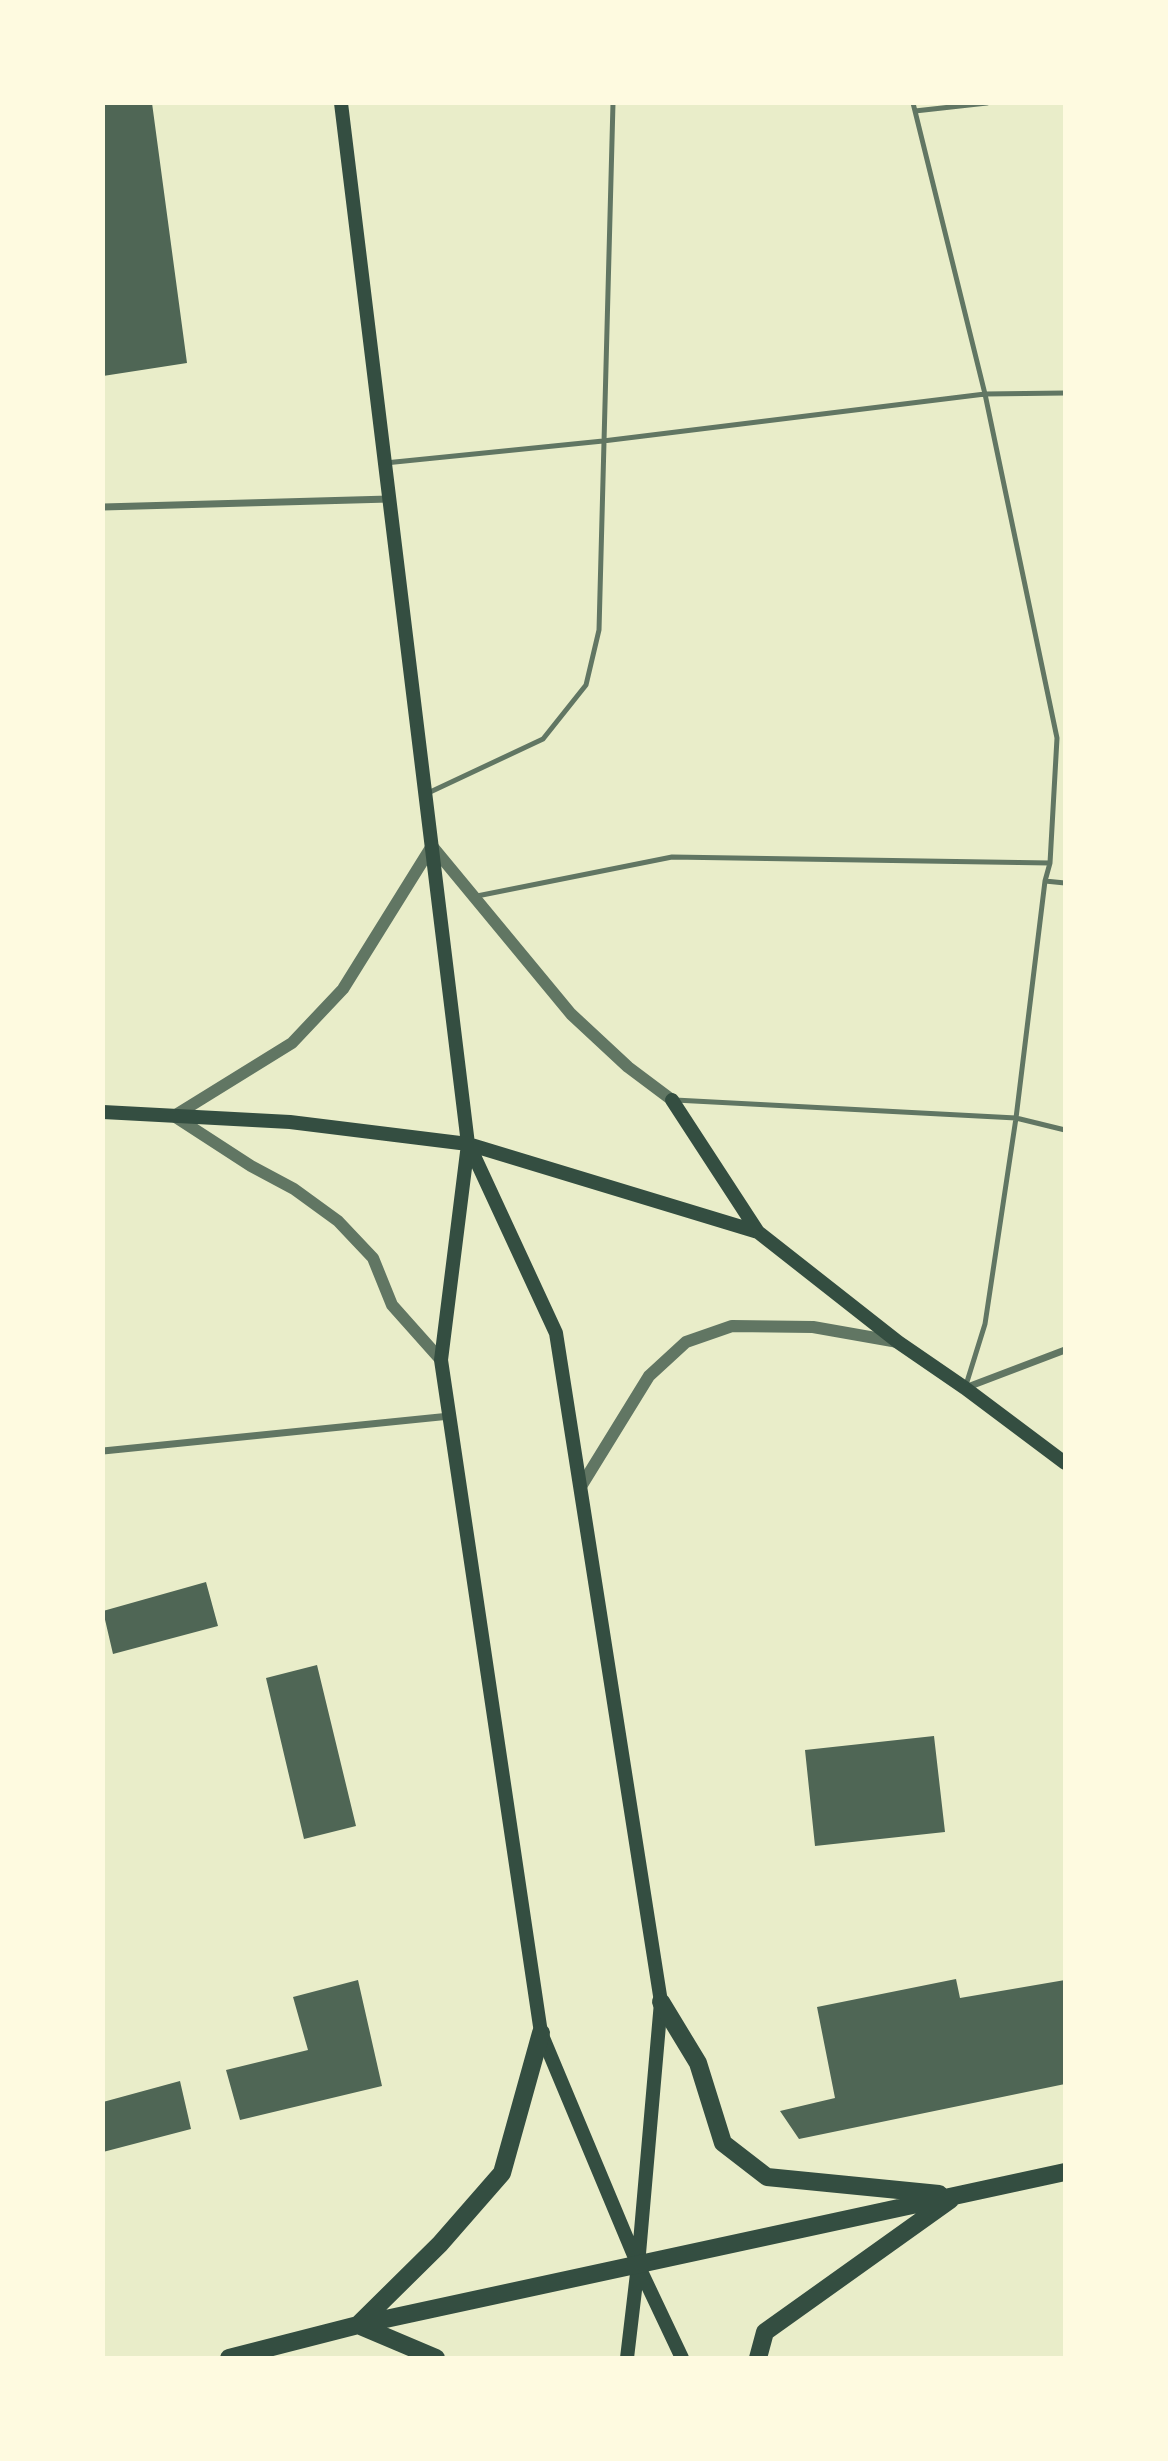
<!DOCTYPE html>
<style>
body{margin:0}
#map{position:relative;width:1168px;height:2461px;overflow:hidden;background:#e9edc9;font-family:"Roboto Condensed",sans-serif}
canvas{display:block}
.frame{position:absolute;inset:0;border:105px solid #fefae0;pointer-events:none}
</style>
<div id="map">
<canvas width="1168" height="2461"></canvas>
<div class="frame"></div>
</div>
<script>
const ctx = document.querySelector('canvas').getContext('2d');
ctx.lineJoin = 'round';
function fill(path, color) { ctx.fillStyle = color; ctx.fill(path, 'evenodd'); }
const toPath = rows => new Path2D(rows.map(r => 'M' + r).join(''));
function trace(path, color, width, dash) { ctx.strokeStyle = color; ctx.lineWidth = width; ctx.lineCap = dash ? 'butt' : 'round'; ctx.setLineDash(dash || []); ctx.stroke(path); }
fill(toPath([
 [103,103,152,103,187,363,103,376],
 [206,1582,218,1626,113,1654,103,1611],
 [317,1665,356,1826,304,1839,266,1678],
 [934,1736,945,1832,815,1846,805,1750],
 [956,1979,960,1998,1065,1980,1065,2084,799,2139,780,2111,835,2098,817,2007],
 [358,1980,382,2086,240,2120,226,2070,308,2050,293,1997],
 [180,2081,191,2129,103,2152,103,2102]
]), '#4f6655');
trace(toPath([
 [913,103,985,394,1057,738,1050,863,1045,881,1016,1118,985,1324,966,1385],
 [915,111,987,103],
 [385,463,603,441,985,394,1065,393],
 [428,793,543,739,586,685,599,630,613,103],
 [1045,881,1065,883],
 [477,896,672,857,1050,863],
 [675,1100,1016,1118,1065,1130]
]), '#617663', 5);
trace(toPath([
 [103,507,389,499],
 [965,1388,1065,1350],
 [103,1451,450,1416]
]), '#617663', 7);
trace(toPath([
 [441,1360,392,1305,373,1258,338,1221,294,1189,251,1166,174,1116,292,1043,343,989,432,846,571,1014,628,1067,672,1100],
 [580,1488,649,1376,686,1342,732,1326,813,1327,898,1342]
]), '#617663', 12);
trace(toPath([
 [341,103,468,1144,441,1360,541,2033,638,2265,627,2358],
 [672,1100,758,1232],
 [103,1112,290,1122,468,1144,758,1232,898,1342,965,1388,1065,1463],
 [469,1145,556,1333,661,2002,638,2265,682,2358]
]), '#344e41', 14);
trace(toPath([
 [661,2002,698,2063,723,2143,767,2177,939,2194],
 [359,2324,440,2244,502,2173,541,2033],
 [358,2325,436,2358],
 [229,2358,358,2325,1065,2172],
 [758,2358,765,2332,950,2200]
]), '#344e41', 18);
</script>
